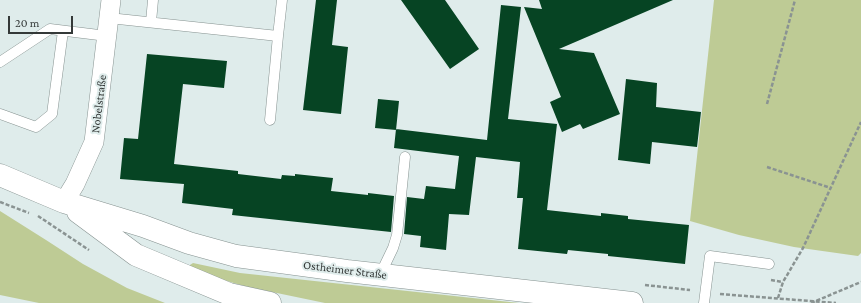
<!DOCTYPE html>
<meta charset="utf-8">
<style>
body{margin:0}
#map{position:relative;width:861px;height:303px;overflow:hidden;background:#dfeceb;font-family:"Crimson Pro",serif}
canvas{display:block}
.scale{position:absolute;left:8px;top:16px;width:65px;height:18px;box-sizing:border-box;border:2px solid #343938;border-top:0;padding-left:5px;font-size:12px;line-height:14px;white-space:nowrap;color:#343938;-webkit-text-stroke:3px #dfeceb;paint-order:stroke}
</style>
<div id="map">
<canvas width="861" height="303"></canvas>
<div class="scale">20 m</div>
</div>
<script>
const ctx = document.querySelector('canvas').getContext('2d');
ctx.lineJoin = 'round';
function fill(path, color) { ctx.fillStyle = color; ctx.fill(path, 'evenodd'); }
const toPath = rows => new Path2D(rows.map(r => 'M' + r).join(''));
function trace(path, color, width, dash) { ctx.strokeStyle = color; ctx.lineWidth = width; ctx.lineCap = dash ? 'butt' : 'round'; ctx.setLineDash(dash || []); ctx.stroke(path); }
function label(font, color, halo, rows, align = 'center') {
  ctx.font = font + ' "Crimson Pro",serif'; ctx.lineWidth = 4; ctx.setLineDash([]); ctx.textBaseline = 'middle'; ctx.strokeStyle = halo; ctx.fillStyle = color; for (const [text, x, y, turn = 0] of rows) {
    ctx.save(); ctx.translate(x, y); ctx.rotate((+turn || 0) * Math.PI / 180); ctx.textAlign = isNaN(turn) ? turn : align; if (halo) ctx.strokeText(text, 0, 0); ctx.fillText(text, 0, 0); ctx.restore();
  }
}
fill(toPath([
 [714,0,861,0,861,253,858,256,794,247,739,235,690,221],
 [0,211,46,240,83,264,127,288,165,303,39,303,0,295],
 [193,263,240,273,519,303,325,303,248,287,202,274,190,268,190,265]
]), '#becb95');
fill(toPath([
 [316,0,337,0,332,45,348,47,341,114,303,110],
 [401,0,445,0,479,49,450,69],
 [539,0,673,0,559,49,594,53,620,114,583,129,580,124,562,132,550,102,561,97,524,7,542,9],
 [501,5,521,7,508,119,557,124,547,210,601,216,601,213,628,216,628,219,689,225,685,264,608,256,608,254,568,250,567,254,518,249,523,198,517,198,520,162,476,157,469,215,449,214,446,250,420,247,421,236,404,234,407,197,424,199,426,186,455,189,459,156,394,148,396,129,487,140],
 [147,54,227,61,224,88,183,84,174,164,238,171,238,174,281,179,282,175,295,176,295,174,333,178,331,191,368,195,368,193,394,196,391,232,232,215,233,209,182,203,184,184,120,179,124,138,138,139],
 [626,79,657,83,656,107,701,112,697,147,652,142,650,164,618,160],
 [378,99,399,101,396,130,375,128]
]), '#064423');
const lane = toPath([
 [109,18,278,36,282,0],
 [151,22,153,0],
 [0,62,50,29,107,36],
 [0,114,36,127,52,114,63,31],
 [270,120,278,36],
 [380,275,393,248,397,235,405,157],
 [704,303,710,256,769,264]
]);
const street = toPath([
 [64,202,75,184,94,142,111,0]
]);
const secondary = toPath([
 [0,175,64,202,143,226,189,243,236,256,347,271,632,303],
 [78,212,136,255,229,294,270,303]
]);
trace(lane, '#869290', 11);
trace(street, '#869290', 20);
trace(secondary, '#869290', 23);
trace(toPath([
 [767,104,795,0],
 [767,167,831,188],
 [0,202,29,213],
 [38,216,89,250],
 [771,280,783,282],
 [645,285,690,290],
 [720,294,836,303],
 [778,298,783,282,803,248,861,122],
 [811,303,861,282]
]), '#8a9392', 2.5, [4, 2]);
trace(lane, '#fff', 10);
trace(street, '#fff', 19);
trace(secondary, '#fff', 22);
label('12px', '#343938', '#dfeceb', [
 ["Nobelstraße",99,104,-83],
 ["Ostheimer Straße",345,270,7]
]);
</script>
